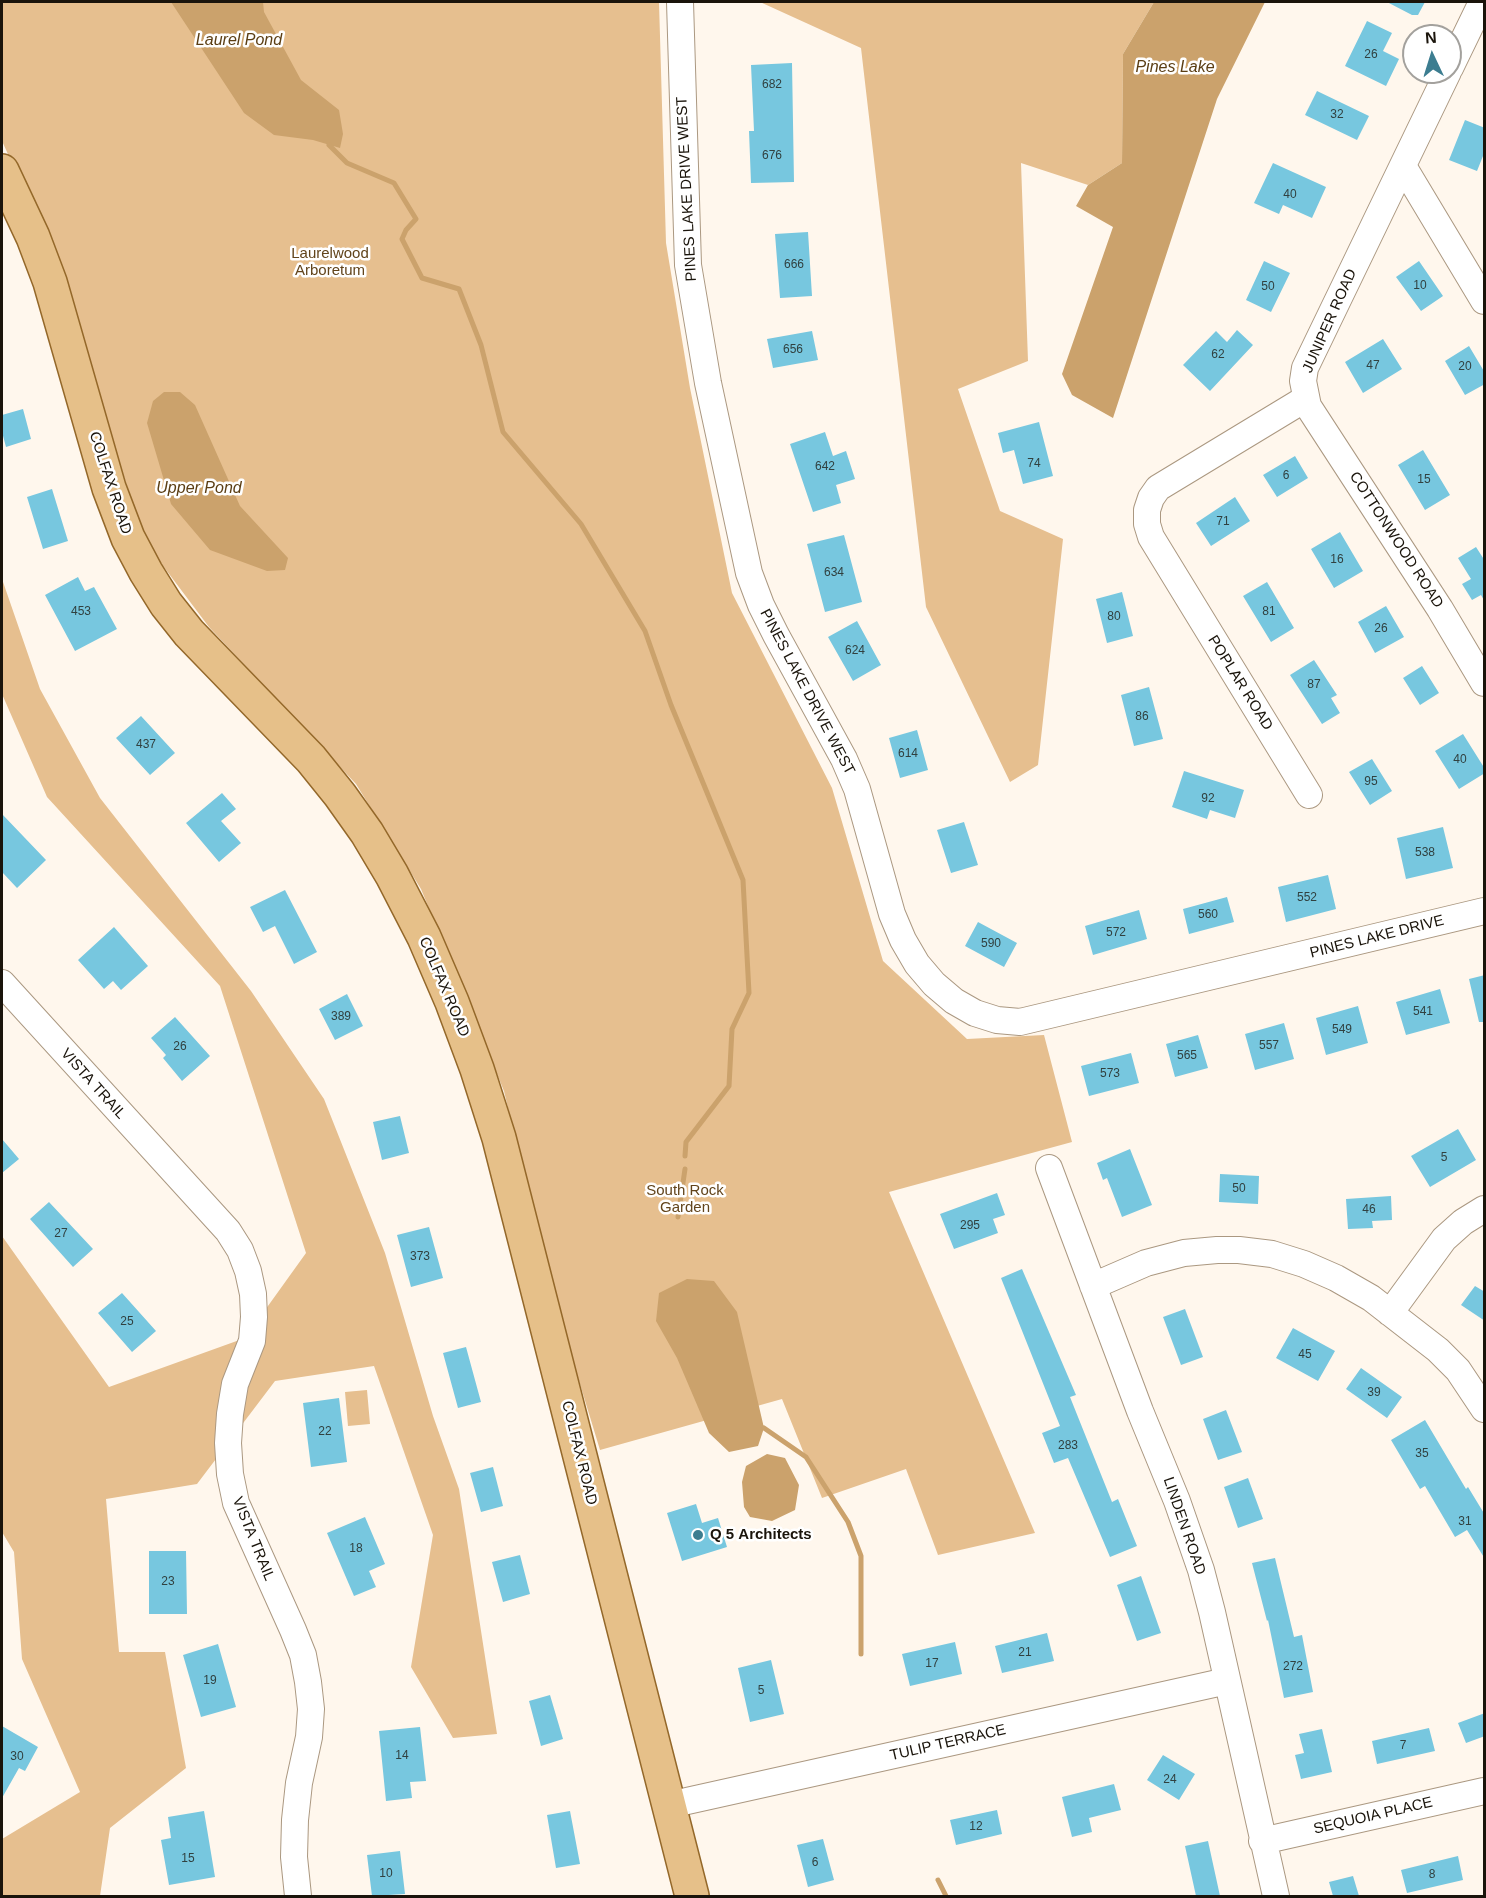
<!DOCTYPE html>
<style>
body{margin:0}
#map{position:relative;width:1486px;height:1898px;overflow:hidden;background:#fff7ed;font-family:Helvetica,sans-serif}
canvas{display:block}
.frame{position:absolute;inset:0;border:3px solid #1a140b;pointer-events:none}
.north{position:absolute;left:1402px;top:24px;width:60px;height:60px;box-sizing:border-box;background:#fff;border:2px solid #a3a19d;border-radius:50%;rotate:356deg;font-size:16px;font-weight:700;line-height:24px;text-align:center;color:#1a140b}
.north::after{content:'';display:block;margin:auto;width:21px;height:27px;background:#3c7d90;clip-path:polygon(50% 0,100% 100%,50% 72%,0 100%)}
</style>
<div id="map">
<canvas width="1486" height="1898"></canvas>
<div class="frame"></div>
<div class="north">N</div>
</div>
<script>
const ctx = document.querySelector('canvas').getContext('2d');
ctx.lineJoin = 'round';
function fill(path, color) { ctx.fillStyle = color; ctx.fill(path, 'evenodd'); }
const toPath = rows => new Path2D(rows.map(r => 'M' + r).join(''));
function trace(path, color, width, dash) { ctx.strokeStyle = color; ctx.lineWidth = width; ctx.lineCap = dash ? 'butt' : 'round'; ctx.setLineDash(dash || []); ctx.stroke(path); }
function label(font, color, halo, rows, align = 'center') {
  ctx.font = font + ' Helvetica,sans-serif'; ctx.lineWidth = 5; ctx.setLineDash([]); ctx.textBaseline = 'middle'; ctx.strokeStyle = halo; ctx.fillStyle = color; for (const [text, x, y, turn = 0] of rows) {
    ctx.save(); ctx.translate(x, y); ctx.rotate((+turn || 0) * Math.PI / 180); ctx.textAlign = isNaN(turn) ? turn : align; if (halo) ctx.strokeText(text, 0, 0); ctx.fillText(text, 0, 0); ctx.restore();
  }
}
fill(toPath([
 [2,2,659,2,666,243,690,388,732,593,832,788,883,961,967,1039,1044,1035,1072,1142,889,1192,1035,1533,938,1555,906,1469,822,1498,782,1399,600,1450,550,1285,504,1091,421,889,356,784,209,627,145,542,51,249,2,141],
 [760,2,1154,2,1123,54,1122,163,1088,185,1021,163,1028,361,958,389,1000,511,1063,539,1038,765,1010,782,926,607,861,48],
 [2,579,40,689,100,798,251,991,324,1099,385,1253,433,1416,459,1489,497,1734,453,1738,411,1667,433,1535,374,1366,275,1381,197,1484,106,1499,119,1652,165,1652,186,1768,110,1828,100,1896,2,1896,2,1839,80,1792,22,1659,14,1552,2,1532,2,1236,109,1387,245,1338,306,1253,220,986,47,797,2,694],
 [367,1390,370,1424,348,1426,345,1392]
]), '#e6bf8f');
fill(toPath([
 [171,2,263,2,264,12,301,80,339,110,343,134,340,148,313,140,274,135,244,113],
 [1154,2,1265,2,1217,99,1113,418,1072,395,1062,374,1113,227,1076,206,1088,185,1122,163,1123,54],
 [164,392,180,392,195,405,240,506,288,558,285,570,267,571,210,550,171,504,147,423,153,401],
 [687,1279,714,1281,737,1312,764,1428,758,1446,729,1452,709,1433,677,1358,656,1321,659,1293],
 [767,1454,785,1458,799,1485,795,1510,772,1521,750,1517,744,1507,742,1482,746,1466]
]), '#cba26c');
trace(toPath([
 [329,145,347,163,394,183,416,219,406,230,402,239,422,278,459,289,481,345,503,432,581,524,645,631,671,705,743,880,749,993,732,1029,729,1086,686,1142,685,1156],
 [678,1217,685,1169],
 [764,1428,806,1457,848,1522,861,1556,861,1654],
 [938,1880,946,1896]
]), '#cba26c', 5);
fill(toPath([
 [1387,2,1425,2,1418,15,1412,15],
 [1367,21,1392,33,1383,51,1399,59,1386,86,1345,66],
 [792,63,794,182,751,183,749,131,754,131,751,65],
 [1317,91,1369,116,1357,140,1305,115],
 [1465,120,1485,128,1485,151,1477,171,1449,160],
 [1273,163,1326,187,1312,218,1283,205,1279,214,1254,203],
 [808,232,812,296,780,298,775,234],
 [1264,261,1290,273,1271,312,1246,300],
 [1419,261,1443,296,1421,311,1396,277],
 [1237,330,1253,345,1210,391,1183,365,1216,331,1227,342],
 [812,331,818,360,773,368,767,339],
 [1383,339,1402,369,1363,393,1345,362],
 [1469,346,1485,373,1485,384,1465,395,1445,361],
 [23,409,31,439,6,447,2,432,2,415],
 [1039,422,1053,476,1023,484,1014,450,1003,453,998,433],
 [825,432,833,456,846,451,855,479,836,485,841,503,813,512,790,444],
 [1423,450,1450,495,1425,510,1398,465],
 [1295,456,1308,478,1277,497,1263,475],
 [52,489,68,541,43,549,27,497],
 [1235,497,1250,521,1211,546,1196,523],
 [1340,532,1363,571,1334,588,1311,549],
 [844,535,862,602,825,612,807,544],
 [1476,547,1485,561,1485,602,1481,595,1472,600,1462,584,1471,579,1458,558],
 [78,577,85,591,94,587,117,629,75,651,45,595],
 [1267,582,1294,628,1271,642,1243,596],
 [1122,592,1133,636,1107,643,1096,599],
 [1386,606,1404,637,1375,653,1358,622],
 [857,621,881,665,853,681,828,637],
 [1314,660,1337,695,1331,698,1340,713,1322,724,1290,675],
 [1422,666,1439,693,1420,705,1403,678],
 [1149,687,1163,739,1134,746,1121,695],
 [141,716,175,753,150,775,116,738],
 [917,730,928,770,900,778,889,738],
 [1463,734,1485,769,1485,773,1459,789,1435,751],
 [1372,759,1392,791,1370,805,1349,772],
 [1184,771,1244,790,1235,818,1210,810,1207,819,1172,807],
 [222,793,236,809,221,821,241,843,219,862,186,823],
 [2,814,46,860,17,888,2,872],
 [964,822,978,865,951,873,937,830],
 [1443,827,1453,868,1406,879,1397,838],
 [1328,875,1336,909,1286,922,1278,887],
 [285,890,317,952,294,964,275,926,263,932,250,907],
 [1227,897,1234,922,1189,934,1183,909],
 [1139,910,1147,939,1093,955,1085,926],
 [978,922,1017,943,1004,967,965,946],
 [114,927,148,966,121,990,113,981,104,989,78,960],
 [1485,975,1485,1022,1479,1022,1469,979],
 [1440,989,1450,1023,1406,1035,1396,1002],
 [347,994,363,1026,335,1040,319,1009],
 [1358,1006,1368,1043,1326,1055,1316,1018],
 [175,1017,210,1056,182,1081,163,1058,166,1055,151,1038],
 [1284,1023,1294,1059,1255,1070,1245,1034],
 [1198,1035,1208,1068,1175,1077,1166,1044],
 [1131,1053,1139,1083,1089,1096,1081,1066],
 [400,1116,409,1153,382,1160,373,1122],
 [1458,1129,1476,1160,1430,1187,1411,1156],
 [2,1139,19,1159,2,1173],
 [1130,1149,1152,1205,1122,1217,1107,1178,1103,1180,1097,1163],
 [1220,1174,1259,1176,1258,1204,1219,1202],
 [997,1193,1005,1215,993,1219,998,1233,954,1249,940,1214],
 [1391,1196,1392,1220,1372,1221,1373,1228,1348,1229,1346,1199],
 [49,1202,93,1249,73,1267,30,1219],
 [429,1227,443,1278,411,1287,397,1235],
 [1022,1269,1076,1395,1070,1397,1112,1502,1118,1499,1137,1546,1110,1557,1068,1458,1054,1463,1042,1433,1060,1426,1001,1278],
 [1475,1286,1485,1292,1485,1321,1461,1305],
 [122,1293,156,1331,132,1352,98,1313],
 [1185,1309,1203,1357,1181,1365,1163,1317],
 [1293,1328,1335,1351,1318,1381,1276,1358],
 [466,1347,481,1402,458,1408,443,1353],
 [1361,1368,1402,1397,1387,1418,1346,1389],
 [339,1398,347,1462,311,1467,303,1403],
 [1226,1410,1242,1452,1218,1460,1203,1419],
 [1425,1420,1466,1489,1468,1487,1485,1515,1485,1559,1467,1530,1455,1537,1425,1486,1420,1489,1391,1440],
 [493,1467,503,1506,481,1512,470,1473],
 [1248,1478,1263,1519,1238,1528,1224,1487],
 [696,1504,702,1523,718,1518,727,1547,682,1561,667,1513],
 [365,1517,385,1564,369,1571,376,1587,354,1596,327,1533],
 [149,1551,186,1551,187,1614,149,1614],
 [520,1555,530,1594,503,1602,492,1562],
 [1275,1558,1294,1637,1302,1635,1313,1692,1284,1698,1268,1620,1267,1621,1252,1563],
 [1141,1576,1161,1633,1137,1641,1117,1585],
 [1047,1633,1054,1661,1002,1673,995,1646],
 [955,1642,962,1674,910,1686,902,1654],
 [218,1644,236,1707,201,1717,183,1655],
 [771,1660,784,1714,750,1722,738,1668],
 [550,1695,563,1739,541,1746,529,1701],
 [1485,1713,1485,1736,1466,1743,1458,1723],
 [2,1726,38,1747,25,1771,19,1768,2,1798],
 [420,1727,426,1781,410,1782,412,1798,386,1801,379,1731],
 [1429,1728,1435,1751,1377,1764,1372,1741],
 [1322,1729,1332,1772,1301,1779,1295,1755,1304,1753,1299,1734],
 [1163,1755,1195,1774,1179,1800,1147,1780],
 [1114,1784,1121,1810,1089,1818,1092,1832,1072,1837,1062,1797],
 [997,1810,1002,1834,956,1845,950,1820],
 [204,1811,215,1877,169,1885,161,1840,171,1838,168,1817],
 [570,1811,580,1864,556,1868,547,1815],
 [823,1839,834,1880,808,1887,797,1845],
 [1208,1841,1220,1896,1196,1896,1185,1846],
 [400,1851,405,1894,372,1896,367,1855],
 [1458,1856,1463,1880,1407,1893,1401,1870],
 [1353,1876,1359,1896,1333,1896,1329,1882]
]), '#77c7df');
const minor = toPath([
 [680,2,688,265,708,383,749,573,761,605,776,635,844,759,857,789,892,914,903,940,917,964,934,984,954,1001,975,1013,997,1020,1020,1022,1484,911],
 [1450,68,1482,2],
 [1448,72,1305,368,1303,381,1308,406,1440,609,1484,683],
 [1403,166,1484,301],
 [1305,399,1158,488,1151,498,1147,510,1147,524,1151,537,1309,795],
 [2,983,228,1231,240,1250,248,1271,253,1294,254,1317,252,1341,235,1384,230,1414,228,1443,230,1474,236,1503,293,1630,303,1655,308,1682,311,1709,309,1737,299,1783,295,1820,294,1857,298,1896],
 [1049,1168,1140,1411,1177,1501,1201,1570,1212,1612,1276,1896],
 [1093,1286,1146,1263,1184,1253,1217,1250,1239,1250,1272,1254,1304,1264,1336,1278,1371,1298,1438,1350,1458,1370,1484,1409],
 [1390,1313,1444,1239,1463,1222,1484,1209],
 [669,1805,1227,1681],
 [1262,1841,1484,1791]
]);
const major = toPath([
 [2,171,33,237,50,282,109,488,128,538,146,572,166,604,189,633,311,759,340,795,367,833,392,875,424,937,452,1002,477,1069,499,1138,692,1896]
]);
trace(minor, '#ab9881', 28);
trace(major, '#94682a', 36);
trace(minor, '#fff', 26);
trace(major, '#e6c089', 33);
for (const [x, y, r, color] of [
 [698,1535,6,"#3c7d90"]
]) { const dot = new Path2D(); dot.arc(x, y, r, 0, 2 * Math.PI); ctx.fillStyle = color; ctx.fill(dot); trace(dot, '#fff', 2); }
label('12px', '#314140', null, [
 ["26",1371,55],
 ["682",772,85],
 ["32",1337,115],
 ["676",772,156],
 ["40",1290,195],
 ["666",794,265],
 ["10",1420,286],
 ["50",1268,287],
 ["656",793,350],
 ["62",1218,355],
 ["47",1373,366],
 ["20",1465,367],
 ["74",1034,464],
 ["642",825,467],
 ["6",1286,476],
 ["15",1424,480],
 ["71",1223,522],
 ["16",1337,560],
 ["634",834,573],
 ["453",81,612],
 ["81",1269,612],
 ["80",1114,617],
 ["26",1381,629],
 ["624",855,651],
 ["87",1314,685],
 ["86",1142,717],
 ["437",146,745],
 ["614",908,754],
 ["40",1460,760],
 ["95",1371,782],
 ["92",1208,799],
 ["538",1425,853],
 ["552",1307,898],
 ["560",1208,915],
 ["572",1116,933],
 ["590",991,944],
 ["541",1423,1012],
 ["389",341,1017],
 ["549",1342,1030],
 ["557",1269,1046],
 ["26",180,1047],
 ["565",1187,1056],
 ["573",1110,1074],
 ["5",1444,1158],
 ["50",1239,1189],
 ["46",1369,1210],
 ["295",970,1226],
 ["27",61,1234],
 ["373",420,1257],
 ["25",127,1322],
 ["45",1305,1355],
 ["39",1374,1393],
 ["22",325,1432],
 ["283",1068,1446],
 ["35",1422,1454],
 ["31",1465,1522],
 ["18",356,1549],
 ["23",168,1582],
 ["21",1025,1653],
 ["17",932,1664],
 ["272",1293,1667],
 ["19",210,1681],
 ["5",761,1691],
 ["7",1403,1746],
 ["14",402,1756],
 ["30",17,1757],
 ["24",1170,1780],
 ["12",976,1827],
 ["15",188,1859],
 ["6",815,1863],
 ["10",386,1874],
 ["8",1432,1875]
]);
label('15px', '#1a140b', '#fff', [
 ["PINES LAKE DRIVE WEST",687,189,-93],
 ["JUNIPER ROAD",1330,321,-66],
 ["COLFAX ROAD",110,483,72],
 ["COTTONWOOD ROAD",1396,540,57],
 ["POPLAR ROAD",1240,683,58],
 ["PINES LAKE DRIVE WEST",807,692,62],
 ["PINES LAKE DRIVE",1377,937,-14],
 ["COLFAX ROAD",444,987,67],
 ["VISTA TRAIL",93,1084,48],
 ["COLFAX ROAD",579,1453,76],
 ["LINDEN ROAD",1184,1526,71],
 ["VISTA TRAIL",253,1539,68],
 ["TULIP TERRACE",948,1743,-13],
 ["SEQUOIA PLACE",1373,1816,-13]
]);
label('15px', '#62441b', '#fff', [
 ["Laurelwood",330,254],
 ["Arboretum",330,271],
 ["South Rock",685,1191],
 ["Garden",685,1208]
]);
label('bold 15px', '#1a140b', '#fff', [
 ["Q 5 Architects",710,1535]
], 'left');
label('italic 16px', '#5b3e14', '#fff', [
 ["Laurel Pond",239,41],
 ["Pines Lake",1175,68],
 ["Upper Pond",199,489]
]);
</script>
